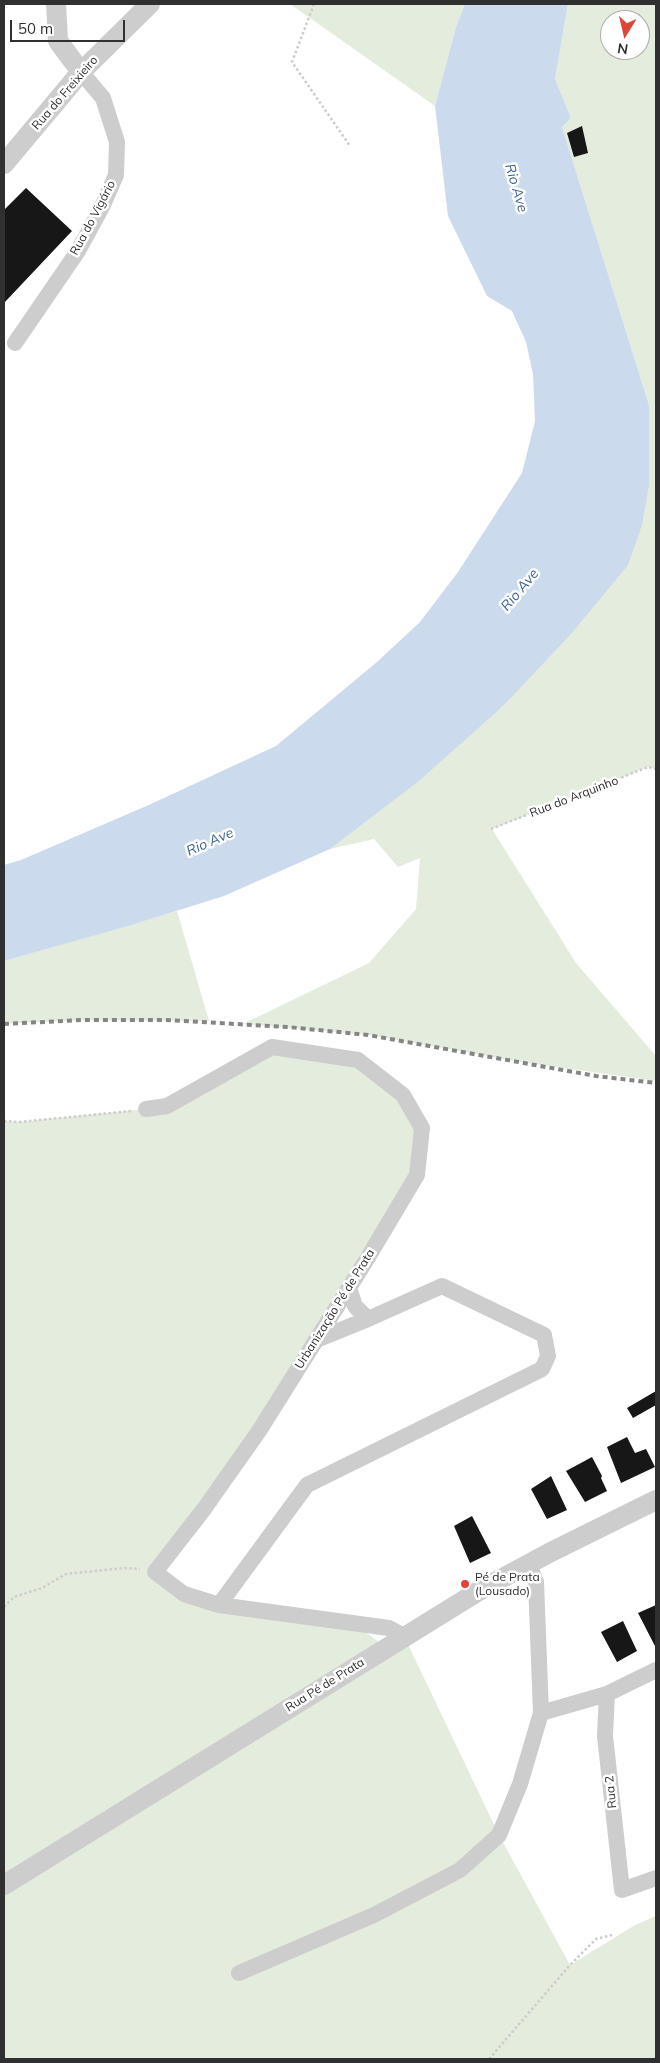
<!DOCTYPE html>
<meta charset="utf-8">
<style>
body{margin:0}
#map{position:relative;width:660px;height:2063px;overflow:hidden;background:#fff;font-family:Mulish,sans-serif}
canvas{display:block}
.frame{position:absolute;inset:0;border:5px solid #303030;pointer-events:none}
.north{position:absolute;left:600px;top:10px;width:50px;height:50px;box-sizing:border-box;background:#fff;border:1px solid #acacac;border-radius:50%;rotate:189deg;font-size:14px;font-weight:700;line-height:20px;text-align:center;color:#303030}
.north::after{content:'';display:block;margin:auto;width:18px;height:22px;background:#e14538;clip-path:polygon(50% 0,100% 100%,50% 72%,0 100%)}
.scale{position:absolute;left:10px;top:20px;width:115px;height:22px;box-sizing:border-box;border:2px solid #303030;border-top:0;padding-left:6px;font-size:15px;line-height:18px;white-space:nowrap;color:#303030;-webkit-text-stroke:4px #fff;paint-order:stroke}
</style>
<div id="map">
<canvas width="660" height="2063"></canvas>
<div class="frame"></div>
<div class="north">N</div>
<div class="scale">50 m</div>
</div>
<script>
const ctx = document.querySelector('canvas').getContext('2d');
ctx.lineJoin = 'round';
function fill(path, color) { ctx.fillStyle = color; ctx.fill(path, 'evenodd'); }
const toPath = rows => new Path2D(rows.map(r => 'M' + r).join(''));
function trace(path, color, width, dash) { ctx.strokeStyle = color; ctx.lineWidth = width; ctx.lineCap = dash ? 'butt' : 'round'; ctx.setLineDash(dash || []); ctx.stroke(path); }
function label(font, color, halo, rows, align = 'center') {
  ctx.font = font + ' Mulish,sans-serif'; ctx.lineWidth = 5; ctx.setLineDash([]); ctx.textBaseline = 'middle'; ctx.strokeStyle = halo; ctx.fillStyle = color; for (const [text, x, y, turn = 0] of rows) {
    ctx.save(); ctx.translate(x, y); ctx.rotate((+turn || 0) * Math.PI / 180); ctx.textAlign = isNaN(turn) ? turn : align; if (halo) ctx.strokeText(text, 0, 0); ctx.fillText(text, 0, 0); ctx.restore();
  }
}
fill(toPath([
 [290,4,465,4,456,27,435,106],
 [568,4,656,4,656,769,648,767,492,829,576,963,656,1056,656,1081,521,1062,368,1035,243,1024,369,963,416,909,420,858,398,867,374,839,330,849,503,706,649,405,562,127,571,118,555,79],
 [610,20,640,20,640,50,610,50],
 [177,911,209,1021,82,1020,4,1024,4,961],
 [272,1047,358,1060,403,1095,422,1128,417,1175,367,1259,155,1572,184,1594,354,1624,379,1642,4,1879,4,1121,19,1122,146,1109],
 [404,1636,499,1835,570,1965,635,1925,656,1916,656,2059,4,2059,4,1885]
]), '#e4ecde');
fill(toPath([
 [465,4,568,4,555,79,571,118,562,127,649,405,649,485,642,525,628,565,570,635,503,706,420,780,330,849,224,896,131,925,4,961,4,865,21,860,151,804,276,746,377,662,420,622,458,572,522,473,535,421,533,374,526,342,512,311,487,296,448,216,435,106,456,27]
]), '#cbdaec');
fill(toPath([
 [582,126,588,153,574,157,567,133],
 [26,188,72,231,4,303,4,210],
 [656,1391,656,1405,633,1418,627,1408],
 [627,1437,635,1453,646,1449,655,1467,621,1483,607,1447],
 [592,1457,602,1476,601,1478,607,1491,585,1502,566,1471],
 [551,1476,567,1510,547,1519,531,1489],
 [472,1516,491,1553,470,1563,454,1526],
 [656,1605,656,1648,638,1613],
 [623,1621,637,1651,617,1662,601,1632]
]), '#171717');
trace(toPath([
 [314,4,292,62,350,146],
 [491,829,648,767,656,769],
 [4,1121,19,1122,132,1111],
 [4,1607,14,1597,42,1588,66,1574,124,1568,140,1569],
 [489,2059,570,1965,596,1939,612,1935]
]), '#cdcdcd', 2.5, [2.5, 2.5]);
trace(toPath([
 [15,343,78,251,102,207,116,175,117,142,103,98,81,72],
 [146,1109,167,1106,272,1047,358,1060,403,1095,422,1128,417,1175,367,1259,259,1431,204,1509,155,1572,184,1594,219,1605,389,1628,404,1636],
 [349,1288,355,1306,368,1319],
 [219,1605,307,1485,542,1369,548,1356,544,1335,442,1286,368,1319,316,1340],
 [607,1694,605,1736,622,1890,656,1878],
 [541,1713,607,1694,656,1670],
 [239,1973,374,1915,460,1870,499,1835,520,1784,541,1713,536,1582,529,1564]
]), '#cdcdcd', 16);
trace(toPath([
 [56,4,58,41,81,72],
 [4,164,81,72,150,4],
 [4,1885,482,1589,551,1552,656,1500]
]), '#cdcdcd', 20);
trace(toPath([
 [4,1024,82,1020,166,1020,288,1027,368,1035,596,1076,656,1083]
]), '#858585', 4, [5, 4]);
for (const [x, y, r, color] of [
 [465,1584,5,"#e14538"]
]) { const dot = new Path2D(); dot.arc(x, y, r, 0, 2 * Math.PI); ctx.fillStyle = color; ctx.fill(dot); trace(dot, '#fff', 2); }
label('12px', '#303030', '#fff', [
 ["Rua do Freixieiro",65,93,-49],
 ["Rua do Vigário",93,218,-62],
 ["Rua do Arquinho",574,797,-21],
 ["Urbanização Pé de Prata",335,1309,-58],
 ["Rua Pé de Prata",325,1685,-32],
 ["Rua 2",611,1792,-96]
]);
label('12px', '#303030', '#fff', [
 ["Pé de Prata",475,1577],
 ["(Lousado)",475,1591]
], 'left');
label('italic 14px', '#3f6491', '#fff', [
 ["Rio Ave",516,188,74],
 ["Rio Ave",520,590,-50],
 ["Rio Ave",210,842,-24]
]);
</script>
